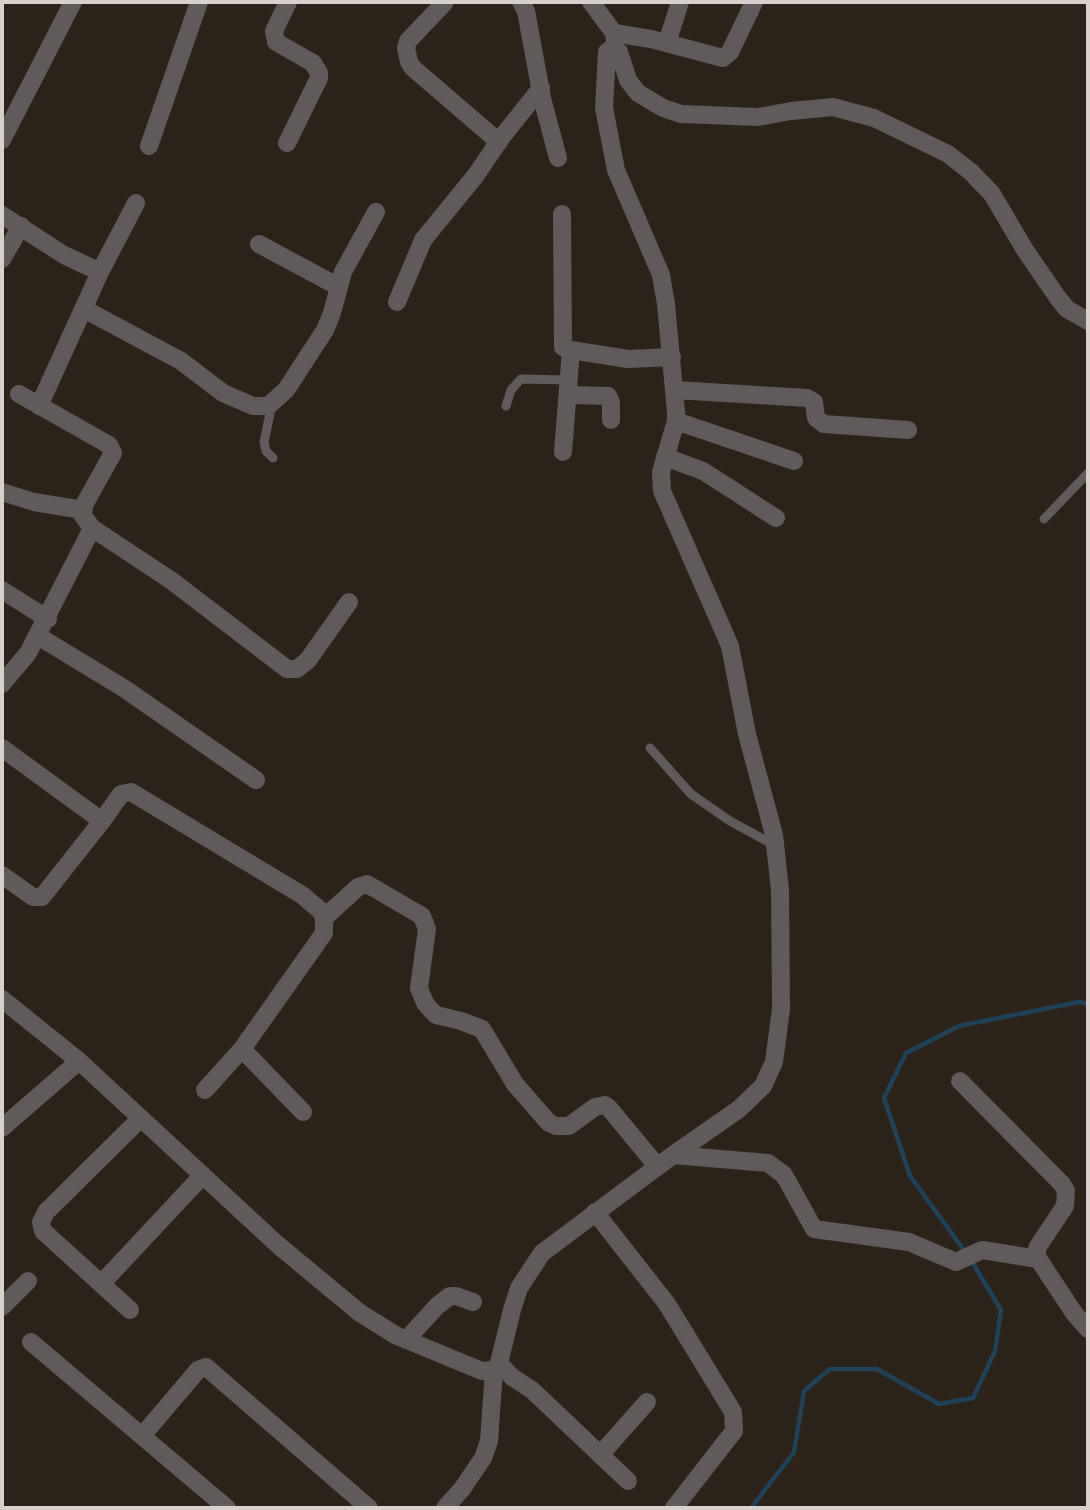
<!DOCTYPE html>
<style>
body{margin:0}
#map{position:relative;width:1090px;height:1510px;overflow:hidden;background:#2b221a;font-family:"Public Sans",sans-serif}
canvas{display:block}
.frame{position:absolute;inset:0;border:4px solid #d7d0cb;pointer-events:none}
</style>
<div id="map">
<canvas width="1090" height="1510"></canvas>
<div class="frame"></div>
</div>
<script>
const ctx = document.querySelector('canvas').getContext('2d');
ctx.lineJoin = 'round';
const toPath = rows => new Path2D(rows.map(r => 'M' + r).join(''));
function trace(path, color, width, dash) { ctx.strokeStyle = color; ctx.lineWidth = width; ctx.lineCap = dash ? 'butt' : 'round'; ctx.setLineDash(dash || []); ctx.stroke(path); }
trace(toPath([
 [1085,2,1088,6],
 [966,1253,910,1176,884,1098,906,1053,959,1026,1079,1002,1088,1004],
 [751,1508,794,1452,804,1391,830,1369,877,1369,939,1404,973,1398,995,1351,1001,1310,971,1260]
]), '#204259', 4.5);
trace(toPath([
 [272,404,264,442,266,451,273,458],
 [506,406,511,390,521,379,570,380],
 [1044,519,1088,473],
 [650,748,691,794,730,821,774,845]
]), '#615a5a', 9);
trace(toPath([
 [445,2,408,41,406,48,409,62,413,68,499,142],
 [521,2,526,11,542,98,558,158],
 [591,2,614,33,615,42],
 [614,33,651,39,723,58,730,52,754,2],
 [667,43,680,2],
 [2,140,73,2],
 [287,143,319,78,319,73,313,63,276,42,274,31,288,2],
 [149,146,199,2],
 [562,214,563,347,571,350,628,359,672,357],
 [2,215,64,255,100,272,136,203],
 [259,244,339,287],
 [2,259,21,226],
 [397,302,423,240,476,175,501,138,541,88],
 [84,309,181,361,223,393,253,406,268,406,286,390,325,330,332,313,343,272,376,212],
 [675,390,807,398,814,402,816,418,824,424,908,430],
 [569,395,608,396,611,402,611,420],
 [39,406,100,272],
 [676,421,794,461],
 [563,452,571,350],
 [665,457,703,471,776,518],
 [2,492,34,502,83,510],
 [92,528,172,581,287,669,297,669,308,660,349,602],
 [2,590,48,619],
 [38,636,125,689,256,780],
 [2,684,28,653,83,546,92,528,83,516,84,505,113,453,109,445,19,394],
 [2,748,102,821,42,897,33,897,2,875],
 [102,821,121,794,131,792,302,895,321,911,324,918,324,933,242,1049,205,1090],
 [324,918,358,887,367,884,422,916,427,929,419,988,425,1003,431,1010,436,1015,461,1021,482,1029,515,1084,549,1123,556,1126,569,1126,595,1107,605,1105,609,1108,657,1166],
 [2,999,79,1061,278,1245,360,1313,397,1336,482,1371,494,1370,499,1363,512,1310,519,1288,542,1253,673,1155,739,1109,763,1086,774,1062,781,1009,780,890,774,835,747,734,730,646,662,491,661,472,676,421,676,412,666,304,661,275,616,170,604,108,607,52,611,49,619,52,628,80,638,93,663,108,681,114,758,117,791,111,833,107,874,118,948,154,971,172,992,194,1025,250,1058,298,1067,309,1088,321],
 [242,1049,303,1112],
 [960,1081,1062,1184,1066,1191,1065,1206,1037,1248,1037,1257,1074,1313,1088,1329],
 [2,1128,79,1061],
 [673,1155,768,1163,784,1175,814,1229,909,1242,956,1262,982,1250,1038,1259],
 [595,1212,667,1304,733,1412,734,1431,674,1508],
 [101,1284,203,1175],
 [2,1307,28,1281],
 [130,1310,43,1231,41,1222,46,1212,141,1118],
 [406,1340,437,1306,450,1296,456,1296,473,1302],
 [31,1342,227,1508],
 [499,1363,512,1377,532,1390,628,1481],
 [142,1436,198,1370,206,1367,369,1508],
 [600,1455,647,1402],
 [445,1508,462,1489,483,1458,489,1441,494,1370]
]), '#615a5a', 18);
</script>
